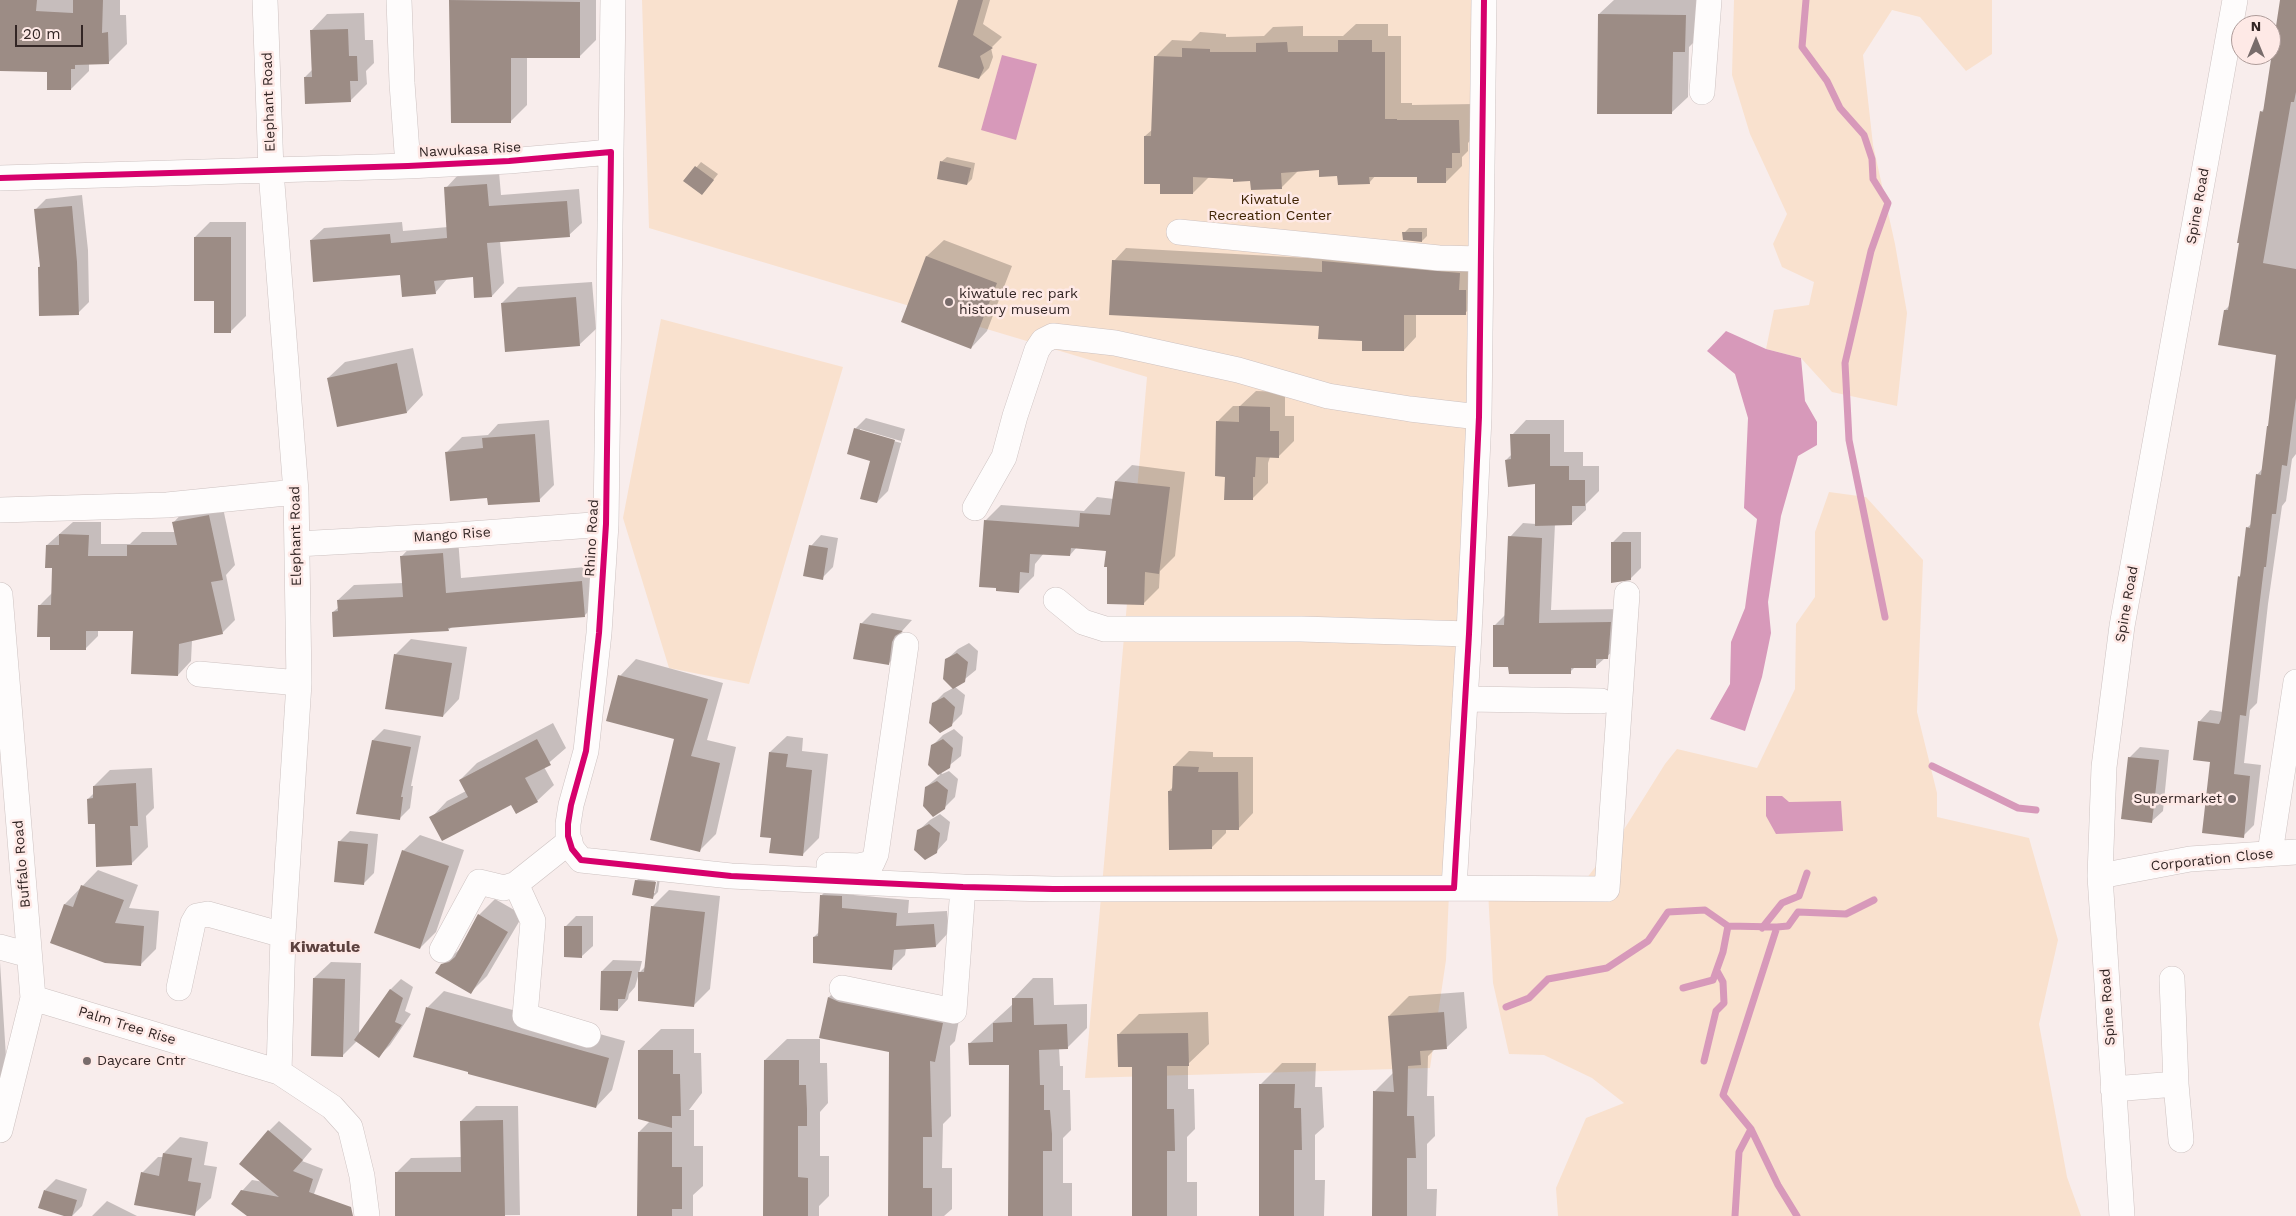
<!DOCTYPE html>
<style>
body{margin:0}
#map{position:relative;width:2296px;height:1216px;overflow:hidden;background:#f8edec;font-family:"Work Sans",sans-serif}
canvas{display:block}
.north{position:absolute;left:2231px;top:15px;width:50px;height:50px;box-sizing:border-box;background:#fee9e6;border:1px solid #ad9b99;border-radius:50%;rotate:0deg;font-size:14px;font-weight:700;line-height:20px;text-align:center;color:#332625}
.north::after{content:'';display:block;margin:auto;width:18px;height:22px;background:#786c6b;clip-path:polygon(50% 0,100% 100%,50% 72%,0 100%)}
.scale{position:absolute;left:15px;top:25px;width:68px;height:22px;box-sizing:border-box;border:2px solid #332625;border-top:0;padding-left:6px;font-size:15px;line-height:18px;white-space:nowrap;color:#332625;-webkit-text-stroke:4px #fee9e6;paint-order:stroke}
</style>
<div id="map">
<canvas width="2296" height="1216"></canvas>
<div class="north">N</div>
<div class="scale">20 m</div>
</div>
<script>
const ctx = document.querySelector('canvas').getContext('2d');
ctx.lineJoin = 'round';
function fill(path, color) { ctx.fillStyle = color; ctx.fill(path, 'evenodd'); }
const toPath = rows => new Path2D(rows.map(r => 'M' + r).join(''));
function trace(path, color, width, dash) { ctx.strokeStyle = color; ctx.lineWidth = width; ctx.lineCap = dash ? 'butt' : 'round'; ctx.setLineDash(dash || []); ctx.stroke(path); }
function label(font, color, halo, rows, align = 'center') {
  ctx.font = font + ' "Work Sans",sans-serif'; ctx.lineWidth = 5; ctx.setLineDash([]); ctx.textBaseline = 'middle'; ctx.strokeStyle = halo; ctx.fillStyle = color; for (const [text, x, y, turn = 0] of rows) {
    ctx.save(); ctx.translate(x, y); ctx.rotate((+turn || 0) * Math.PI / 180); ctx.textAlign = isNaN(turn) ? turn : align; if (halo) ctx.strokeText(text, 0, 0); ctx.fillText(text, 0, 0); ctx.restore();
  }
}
fill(toPath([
 [642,0,1489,0,1446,960,1430,1068,1085,1078,1147,377,649,228],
 [1734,0,1992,0,1992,54,1966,71,1920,17,1892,10,1863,55,1873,145,1895,244,1907,313,1897,406,1832,392,1801,358,1766,349,1774,310,1809,305,1814,282,1782,267,1773,244,1787,214,1750,134,1732,75],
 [661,319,843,367,749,684,669,668,623,518],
 [1829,492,1866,497,1923,560,1917,712,1937,793,1937,817,2029,838,2058,940,2039,1024,2067,1177,2081,1216,1558,1216,1556,1188,1586,1118,1624,1103,1592,1078,1544,1055,1509,1054,1493,983,1488,891,1583,883,1623,831,1665,764,1677,749,1757,768,1795,689,1796,624,1815,597,1815,532]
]), '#f9e1ce');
fill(toPath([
 [1002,55,1037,64,1016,140,981,130],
 [1726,331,1766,349,1801,358,1805,401,1817,422,1817,445,1798,456,1781,516,1768,602,1771,633,1762,677,1745,731,1710,719,1730,684,1731,642,1745,608,1757,519,1744,508,1748,418,1735,374,1707,351],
 [1766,796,1782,796,1789,802,1841,801,1843,831,1776,834,1766,816]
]), '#d799ba');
fill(toPath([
 [0,0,120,0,120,15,126,15,127,44,108,63,89,63,89,71,71,89,48,70,0,70],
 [451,0,596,0,596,40,580,56,527,56,527,105,510,122,452,122],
 [959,0,990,0,983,24,1002,37,991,48,993,57,989,68,979,78],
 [1614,0,1702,0,1701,35,1689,47,1688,97,1671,113,1599,14],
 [2282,0,2296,0,2296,454,2292,459,2286,501,2282,506,2268,604,2257,703,2250,710,2244,763,2261,765,2254,825,2243,836,2211,761,2199,722,2210,710,2223,712,2239,577,2241,574,2247,528,2252,523,2257,475,2263,468,2278,354,2225,310,2230,305,2261,112,2265,108],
 [364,13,365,40,373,40,374,63,366,71,367,84,350,101,305,77,312,70,311,31,327,14],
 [1356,24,1388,24,1388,36,1401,36,1401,103,1412,103,1412,105,1475,104,1475,135,1468,143,1468,151,1462,157,1462,166,1446,182,1418,175,1376,175,1369,183,1320,169,1298,171,1282,187,1252,180,1209,177,1193,193,1161,183,1145,136,1153,129,1155,57,1172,40,1191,41,1200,32,1226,34,1226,37,1264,36,1273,27,1303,26,1303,36,1343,36],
 [947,157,975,163,972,179,967,184,941,162],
 [701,162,718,174,702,194,685,181],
 [499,172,501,195,579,189,582,223,569,235,500,241,504,283,492,296,475,297,474,276,447,279,435,293,402,274,311,240,324,228,402,222,403,231,448,227,446,188,458,175],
 [82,195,88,250,89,302,78,313,39,267,41,265,35,210,46,199],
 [210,222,246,222,246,316,231,331,195,237],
 [1409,228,1427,228,1427,236,1422,241,1404,233],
 [944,240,1012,266,987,331,971,348,902,321,927,256],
 [1126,248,1326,259,1472,261,1478,301,1465,313,1416,313,1416,337,1404,350,1364,340,1114,261],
 [592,282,596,329,579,345,502,303,518,287],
 [413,348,423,395,407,412,328,378,345,362],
 [1256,391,1285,392,1285,416,1294,416,1294,441,1278,457,1270,457,1268,463,1268,483,1252,499,1227,475,1217,422,1233,406,1240,406],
 [866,418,905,429,888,491,877,502,872,460,855,429],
 [860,429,901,441,901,443,860,432],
 [549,420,554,485,539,500,488,496,447,452,462,437,488,435,498,424],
 [1526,420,1564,420,1564,452,1583,452,1583,466,1599,466,1599,491,1586,504,1586,510,1571,524,1555,524,1551,610,1623,609,1621,644,1596,666,1576,666,1570,672,1494,626,1506,614,1510,537,1523,523,1536,524,1536,483,1506,460,1512,454,1512,435],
 [1132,465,1185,472,1175,556,1160,571,1159,588,1143,604,1108,549,1077,547,1070,555,1044,553,1035,564,1034,576,1018,592,985,521,1001,505,1084,511,1097,497,1114,499,1116,481],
 [222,503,235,565,226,575,235,620,222,633,192,640,191,661,178,675,134,630,98,630,98,636,85,649,52,636,39,606,52,593,53,566,47,545,73,522,101,522,101,544,130,544,142,532,175,532,173,523,186,509],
 [1623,532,1641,532,1641,568,1630,579,1612,543],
 [821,535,838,538,833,567,822,578,811,546],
 [458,538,461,578,597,566,600,600,584,616,452,627,448,630,333,612,339,607,338,600,354,585,403,583,401,557,416,541],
 [872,613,912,620,902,631,899,653,888,664,861,624],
 [411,639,467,647,459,699,443,716,395,655],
 [969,643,978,651,976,670,955,687,965,695,962,714,951,725,933,704,944,693,953,688,946,660,958,649],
 [636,659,723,683,707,740,736,747,716,834,700,850,675,738,620,676],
 [553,723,566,748,544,767,554,785,537,801,511,803,431,818,447,801,466,791,460,780,477,763],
 [384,729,421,736,411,786,413,786,410,808,399,819,358,813,373,740],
 [954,729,963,737,961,756,941,772,942,774,949,771,958,779,955,797,944,808,926,787,940,775,929,764,932,746,943,735],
 [787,736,803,738,802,751,828,754,819,838,802,855,772,837,761,836,770,752],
 [2140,747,2169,750,2163,811,2152,821,2129,758],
 [1189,751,1213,752,1213,757,1253,757,1253,813,1238,829,1226,829,1226,833,1211,848,1169,791,1173,787,1174,766],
 [152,768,154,808,146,816,148,847,131,864,96,823,88,799,94,793,94,786,110,770],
 [940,814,950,822,947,840,936,852,918,831,930,820],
 [350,831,378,834,374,873,363,884,339,842],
 [420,835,464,850,436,932,420,948,403,851],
 [98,870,138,885,129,908,159,911,156,949,140,965,51,942,65,904],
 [641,876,656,877,653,893,655,893,658,877,660,878,658,892,653,897,636,881],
 [834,882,855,883,854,895,909,900,908,913,947,911,949,932,936,946,906,948,905,955,892,968,814,937,819,932,821,896],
 [669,890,720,896,710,989,693,1006,639,973,635,987,629,994,628,999,618,1010,602,971,613,960,642,961,639,973,646,966,652,907],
 [495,899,523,915,487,976,470,993,442,965,461,948,479,915],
 [576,916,593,916,593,946,582,956,565,927],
 [0,962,6,1057,0,1102],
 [331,962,361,963,359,1035,390,990,401,979,413,987,405,1011,411,1014,390,1045,379,1056,357,1041,343,1055,314,978],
 [849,978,962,1004,955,1041,950,1046,951,1116,943,1124,942,1168,952,1168,952,1209,944,1216,889,1216,890,1051,821,1037,829,997],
 [1033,978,1053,978,1054,1005,1087,1004,1087,1028,1067,1048,1059,1048,1060,1066,1063,1066,1063,1090,1070,1090,1071,1130,1063,1138,1063,1183,1072,1183,1072,1216,1010,1216,1010,1063,969,1044,1013,1004,1013,999],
 [444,991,625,1041,612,1090,596,1107,414,1056,428,1007],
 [1464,992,1467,1028,1446,1048,1435,1049,1428,1056,1427,1096,1434,1096,1435,1136,1427,1144,1427,1189,1437,1189,1436,1216,1373,1216,1374,1092,1394,1072,1389,1016,1409,996],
 [1208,1012,1209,1044,1188,1064,1188,1089,1194,1089,1195,1129,1187,1137,1187,1182,1197,1182,1197,1216,1133,1216,1134,1066,1118,1035,1139,1014],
 [661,1029,694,1029,694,1053,701,1053,702,1093,689,1110,694,1110,694,1146,703,1146,703,1186,693,1195,693,1216,639,1216,639,1132,650,1121,639,1050],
 [787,1039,820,1039,820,1063,827,1063,828,1103,820,1112,820,1156,829,1156,829,1196,819,1206,819,1216,765,1216,765,1060],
 [1282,1063,1316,1063,1315,1087,1322,1087,1324,1127,1315,1135,1315,1180,1325,1180,1324,1216,1260,1216,1261,1084],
 [476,1106,518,1106,520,1215,397,1216,396,1173,411,1158,462,1157,461,1121],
 [279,1121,312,1149,302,1161,323,1169,314,1194,319,1216,249,1216,242,1191,252,1180,264,1182,269,1131],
 [180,1137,208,1142,204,1165,217,1167,211,1198,194,1214,142,1173,158,1157,163,1157,164,1153],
 [56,1179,87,1189,82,1206,72,1216,68,1216,45,1190],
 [107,1201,137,1216,92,1216]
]), '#0003');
trace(toPath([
 [1806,0,1802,47,1827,81,1840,108,1864,135,1872,159,1873,179,1888,203,1871,251,1845,363,1849,440,1885,617],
 [1932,766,2018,808,2036,810],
 [1762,928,1782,903,1799,896,1807,873],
 [1683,988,1713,980,1723,952,1728,926,1777,927],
 [1506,1007,1529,998,1548,979,1607,968,1648,941,1668,912,1705,910,1728,926],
 [1704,1061,1716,1011,1724,1003,1723,982,1717,971],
 [1735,1216,1739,1152,1751,1129],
 [1797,1216,1778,1185,1751,1129,1723,1095,1777,927,1788,926,1798,912,1846,914,1874,900]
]), '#d799ba', 7);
fill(toPath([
 [0,0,37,0,36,11,73,13,73,0,103,0,102,33,108,32,109,64,75,65,75,69,71,69,71,90,47,90,47,72,0,71],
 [449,0,580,2,580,58,511,58,511,123,451,123],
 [958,0,983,0,973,35,993,48,980,56,984,68,979,79,938,67],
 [2280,0,2296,0,2296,92,2294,102,2291,102,2263,263,2296,269,2296,398,2287,466,2282,465,2276,514,2272,514,2266,567,2264,567,2246,716,2240,715,2234,774,2250,776,2244,838,2202,833,2210,762,2193,760,2198,721,2219,724,2221,719,2238,576,2240,577,2246,527,2250,528,2256,474,2261,475,2267,426,2268,426,2276,355,2218,345,2224,310,2228,310,2239,243,2237,243,2260,111,2263,112],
 [1598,14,1686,15,1685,52,1673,52,1672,114,1597,114],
 [348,29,349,56,357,56,358,81,350,81,351,102,305,104,304,77,312,77,310,30],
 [1338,40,1372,40,1372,52,1385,52,1385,119,1397,119,1397,120,1459,120,1460,153,1452,153,1452,168,1446,168,1446,183,1417,183,1417,177,1369,177,1370,184,1338,185,1337,176,1319,177,1319,170,1281,173,1282,189,1251,190,1250,181,1233,182,1233,179,1193,177,1193,194,1160,194,1160,184,1144,184,1144,136,1151,136,1154,56,1182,57,1182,48,1210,49,1210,52,1256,52,1256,43,1287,42,1288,52,1338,52],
 [940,161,971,168,967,185,937,179],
 [695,166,714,180,702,195,683,181],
 [487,184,489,206,567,201,570,237,487,243,492,297,474,298,473,277,434,281,436,294,402,297,400,275,313,282,310,240,390,234,391,243,447,238,444,187],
 [72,206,77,262,79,315,39,316,38,267,40,267,34,209],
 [1402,232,1422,232,1422,242,1403,240],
 [194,237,231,237,231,333,214,333,214,301,194,301],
 [926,256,997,283,971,349,901,322],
 [1112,260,1322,272,1322,261,1460,273,1459,290,1466,290,1466,315,1404,315,1404,351,1362,351,1362,341,1318,339,1319,326,1109,315],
 [576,297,580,346,505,352,501,303],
 [397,363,407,413,337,427,327,378],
 [1239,406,1270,407,1270,431,1279,431,1279,458,1256,457,1255,477,1253,477,1253,500,1224,500,1225,477,1215,476,1216,421,1239,422],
 [854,428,895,440,877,503,860,499,870,461,847,454],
 [535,434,540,502,488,505,487,498,450,501,445,452,483,448,482,438],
 [1510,434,1550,434,1550,466,1569,466,1569,480,1585,480,1585,506,1572,506,1572,525,1535,526,1535,484,1508,487,1505,460,1511,459],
 [1115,481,1170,487,1159,574,1145,572,1144,605,1107,604,1107,567,1104,567,1106,551,1071,548,1070,556,1030,554,1029,573,1020,572,1019,593,996,591,996,588,979,587,984,520,1079,527,1080,513,1110,515],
 [209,515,223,580,211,582,223,634,179,644,178,676,131,674,133,631,86,631,86,650,50,650,50,637,37,637,38,605,51,605,52,568,45,568,46,545,59,545,59,534,89,535,88,556,127,556,127,545,177,545,172,522],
 [1508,536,1542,538,1539,623,1611,622,1608,659,1596,659,1596,668,1571,668,1571,674,1509,674,1508,667,1493,667,1493,625,1504,625],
 [1611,542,1631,542,1631,580,1611,583],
 [809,545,828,548,823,580,803,576],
 [443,553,446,593,582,581,585,617,448,628,449,631,333,637,332,612,338,611,337,600,403,597,400,556],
 [860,623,903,631,895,636,892,642,889,665,853,659],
 [957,653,968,662,965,682,953,689,943,679,945,659],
 [394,654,452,663,443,717,385,709],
 [618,675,708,699,691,756,720,763,700,852,650,840,674,739,606,721],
 [944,697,955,707,952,726,940,733,929,723,932,703],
 [537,739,551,765,525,778,538,802,516,814,511,805,442,841,429,817,468,797,459,780],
 [943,739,953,748,950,768,938,775,928,765,931,745],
 [372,740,411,747,401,797,403,797,400,820,356,814],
 [769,752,788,754,786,767,812,770,803,856,769,853,771,838,760,837],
 [2128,757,2159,760,2152,823,2121,819],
 [1173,766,1199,767,1198,772,1238,772,1239,830,1212,830,1212,849,1169,850,1168,791,1172,791],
 [937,781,948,790,945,809,933,817,923,806,925,787],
 [136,783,138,826,130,826,132,865,96,867,95,824,88,824,87,799,93,798,93,786],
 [929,824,940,833,937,853,925,860,914,850,917,830],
 [338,841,368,844,364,885,334,882],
 [402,850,449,866,420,949,374,933],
 [635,880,656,882,653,899,632,895],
 [81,885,124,900,115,923,144,926,141,966,105,963,50,943,64,904,73,907],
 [820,895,842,896,842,908,897,913,896,926,934,924,936,947,894,950,892,970,813,963,813,937,818,936],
 [651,906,705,912,694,1007,638,1001,638,972,644,972],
 [478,914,508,932,471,994,435,973,441,964,449,962,455,957],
 [564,926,582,926,582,958,564,957],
 [601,971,632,971,625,999,618,999,618,1011,600,1010],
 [313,978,345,979,343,1057,311,1056],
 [390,989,403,998,395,1022,402,1025,379,1058,354,1040],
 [828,997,839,1002,943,1023,935,1062,930,1061,932,1137,923,1137,923,1188,932,1188,932,1216,888,1216,889,1052,819,1038],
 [1012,998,1033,998,1034,1025,1067,1024,1068,1049,1039,1050,1040,1085,1044,1085,1044,1110,1050,1110,1052,1134,1052,1151,1043,1151,1043,1216,1008,1216,1009,1065,969,1065,968,1043,993,1042,993,1023,1012,1022],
 [426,1007,609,1058,596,1108,468,1074,468,1072,413,1057],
 [1444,1012,1447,1049,1420,1051,1421,1065,1408,1066,1407,1116,1414,1116,1416,1158,1407,1158,1407,1216,1372,1216,1373,1091,1394,1092,1388,1016],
 [1188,1033,1189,1066,1167,1066,1167,1109,1174,1109,1175,1151,1167,1151,1167,1216,1132,1216,1132,1067,1118,1067,1117,1034],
 [638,1050,673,1050,673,1074,680,1074,681,1116,672,1116,672,1128,638,1119],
 [764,1060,799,1060,799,1085,806,1085,807,1109,807,1126,798,1126,798,1177,808,1178,808,1216,763,1216],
 [1259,1084,1295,1084,1294,1108,1301,1108,1302,1150,1294,1150,1294,1216,1259,1216],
 [503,1120,505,1216,395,1216,395,1172,461,1172,460,1121],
 [268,1130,303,1160,293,1171,313,1179,309,1192,351,1207,353,1216,247,1216,231,1204,241,1190,279,1197,239,1164],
 [638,1132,672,1132,672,1167,682,1167,682,1209,672,1209,672,1216,637,1216],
 [163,1153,192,1158,188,1181,201,1183,195,1216,134,1205,141,1172,159,1176],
 [44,1190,77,1200,72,1216,64,1216,38,1208]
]), '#9c8c85');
const minor = toPath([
 [265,0,271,171,296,492,299,683,283,935,279,1072],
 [399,0,402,83,408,166],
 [1702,92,1709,0],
 [611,152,613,0],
 [0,178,408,166,509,161,611,152,606,524,599,633,586,751,571,805,568,824,568,836,572,849,581,860,731,876,963,887,1053,889,1454,888,1469,634,1479,417,1484,0],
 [1179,232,1439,258,1481,259],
 [975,508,1004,457,1015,416,1037,350,1043,341,1053,336,1115,343,1238,370,1328,396,1410,409,1479,417],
 [0,510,167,505,296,492],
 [297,544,443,536,606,524],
 [0,595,33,998,0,1130],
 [1056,600,1083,622,1105,629,1301,629,1469,634],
 [199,674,299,683],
 [1465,699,1601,701],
 [2270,853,2296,682],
 [829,865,859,866,872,863,876,854,906,645],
 [2100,876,2190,859,2296,852],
 [516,884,533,921,525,1016,588,1035],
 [1454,888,1607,889,1627,594],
 [0,947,29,955],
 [442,950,479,882,504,888,516,884,570,841],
 [179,988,193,923,197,916,208,914,283,935],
 [842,988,954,1011,963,887],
 [33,998,279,1072,332,1107,350,1127,362,1176,367,1216],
 [2176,1084,2181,1140],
 [2113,1089,2176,1084,2172,979],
 [2122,1216,2100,876,2104,767,2122,626,2235,0]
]);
trace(minor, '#cdc2c1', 26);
trace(minor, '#fefcfc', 25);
trace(toPath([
 [0,178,408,166,509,161,611,152,606,524,599,633,586,751,571,805,568,824,568,836,572,849,581,860,731,876,963,887,1053,889,1454,888,1469,634,1479,417,1484,0]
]), '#d6006c', 6);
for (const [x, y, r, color] of [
 [949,302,5,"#786c6b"],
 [2232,799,5,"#786c6b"],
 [87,1061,5,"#786c6b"]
]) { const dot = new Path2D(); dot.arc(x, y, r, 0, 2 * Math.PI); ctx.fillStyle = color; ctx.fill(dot); trace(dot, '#fee9e6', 2); }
label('14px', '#332625', '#fee9e6', [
 ["Elephant Road",269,102,-92],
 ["Nawukasa Rise",470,150,-3],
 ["Spine Road",2198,206,-80],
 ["Mango Rise",452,535,-4],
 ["Elephant Road",296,536,-91],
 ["Rhino Road",592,538,-87],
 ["Spine Road",2127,604,-80],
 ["Corporation Close",2212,860,-6],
 ["Buffalo Road",22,864,-95],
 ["Spine Road",2108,1007,-94],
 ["Palm Tree Rise",127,1026,17]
]);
label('14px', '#3e2303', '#fee9e6', [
 ["Kiwatule",1270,200],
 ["Recreation Center",1270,216]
]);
label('14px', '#332625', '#fee9e6', [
 ["kiwatule rec park",959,294],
 ["history museum",959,310],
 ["Supermarket",2222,799,"right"],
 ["Daycare Cntr",97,1061]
], 'left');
label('bold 16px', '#5d423f', '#fee9e6', [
 ["Kiwatule",325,947]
]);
</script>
